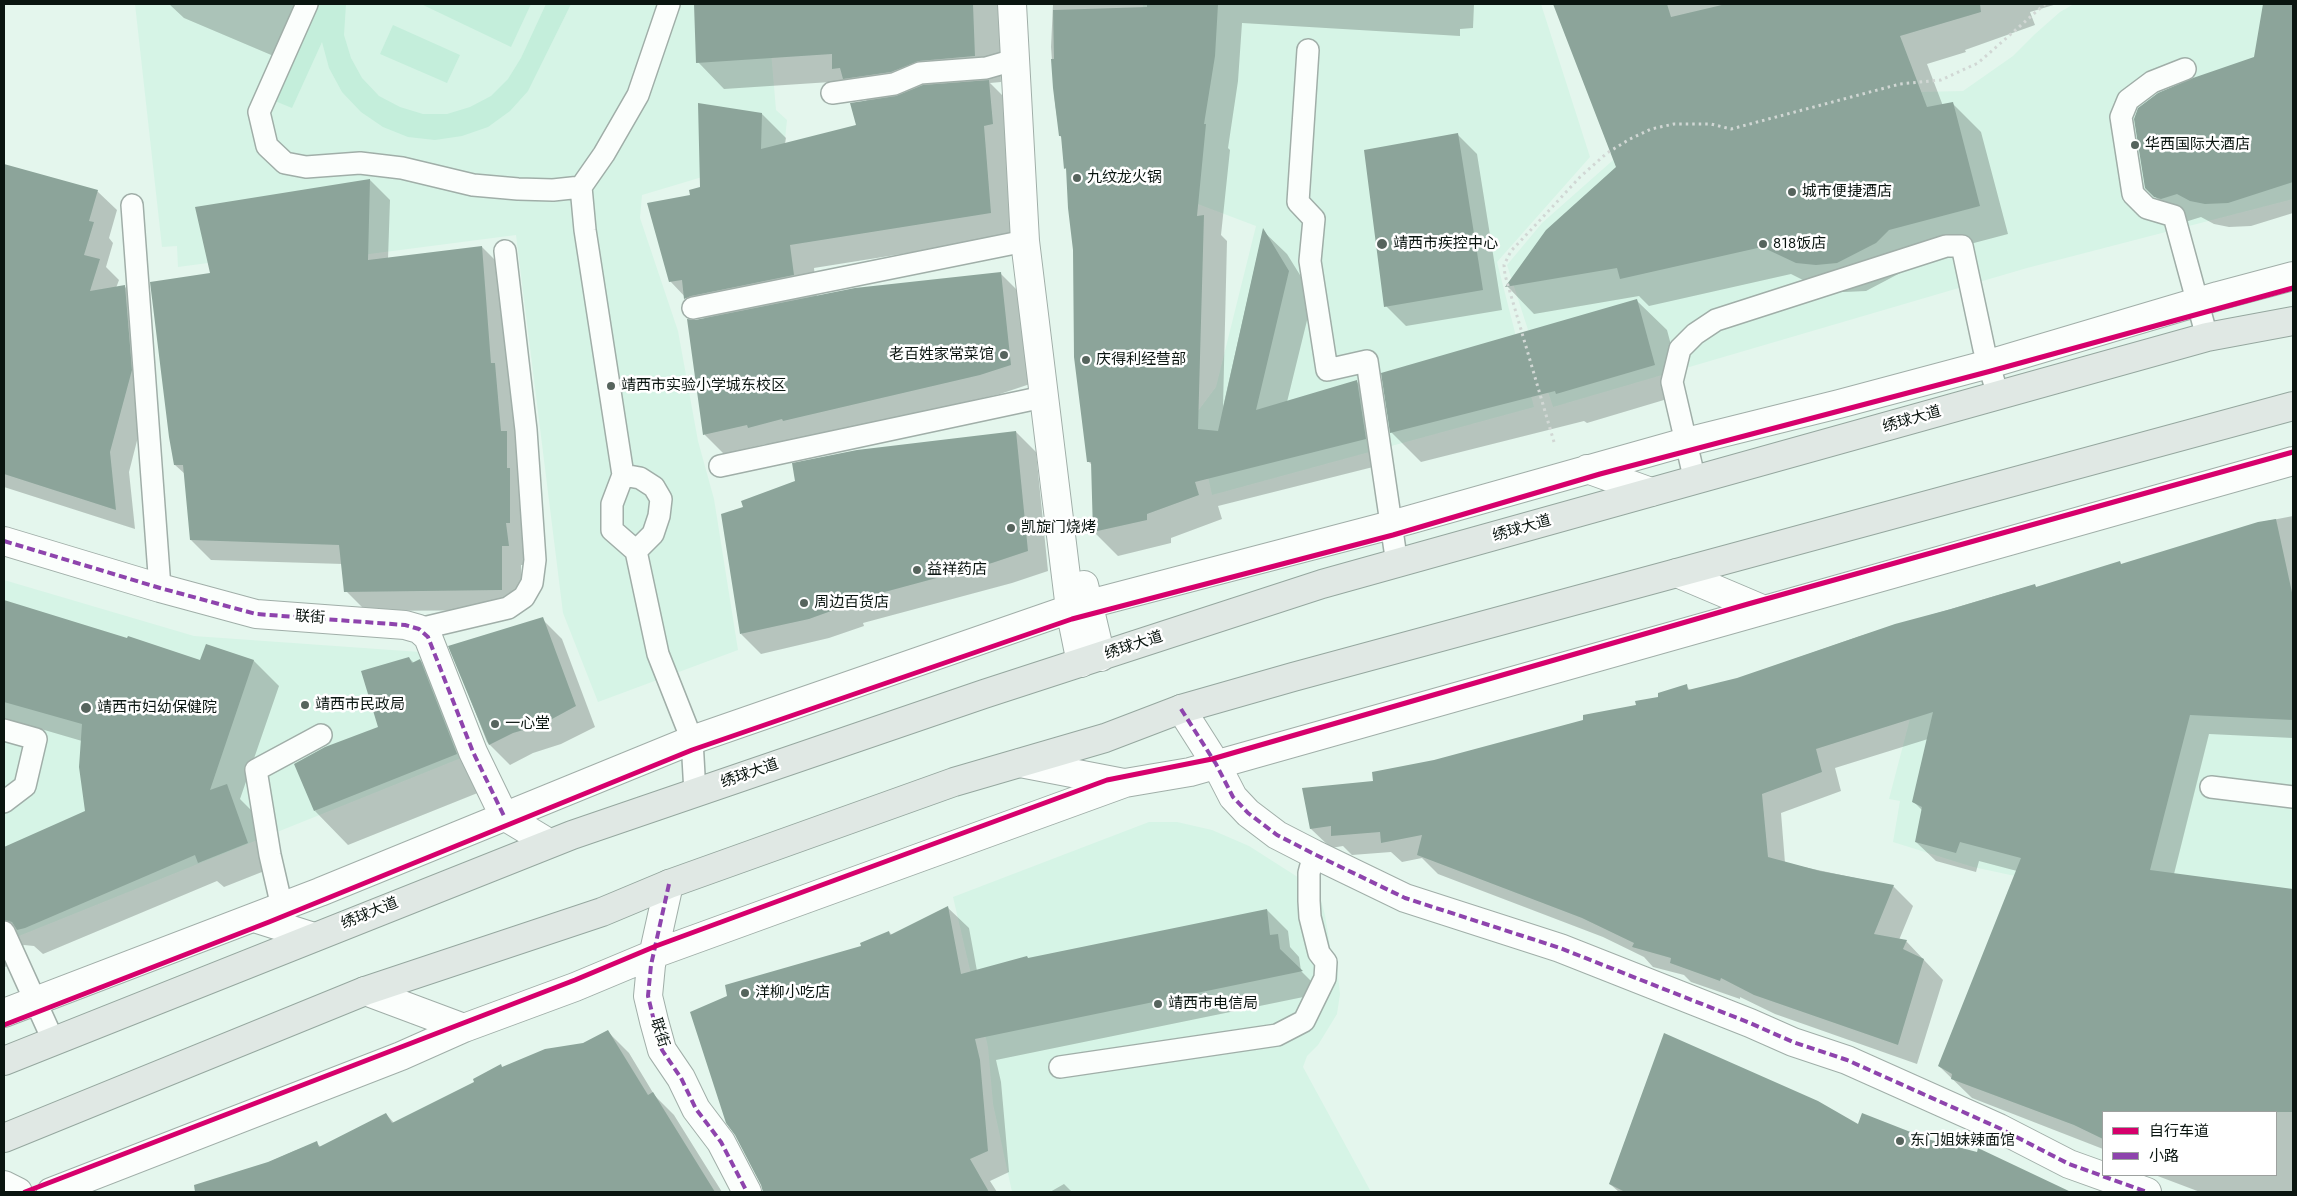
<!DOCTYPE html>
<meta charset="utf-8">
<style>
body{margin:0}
#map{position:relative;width:2297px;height:1196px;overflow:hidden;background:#e4f6ed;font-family:Jost,"Noto Sans SC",sans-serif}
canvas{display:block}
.frame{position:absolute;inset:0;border:5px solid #0a1510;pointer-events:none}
.legend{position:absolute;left:2102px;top:1111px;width:175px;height:65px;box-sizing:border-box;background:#fff;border:1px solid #9da19f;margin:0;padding:6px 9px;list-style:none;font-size:15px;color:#0a1510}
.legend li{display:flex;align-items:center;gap:10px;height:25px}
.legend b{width:25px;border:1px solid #9da19f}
</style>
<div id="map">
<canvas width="2297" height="1196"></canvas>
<div class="frame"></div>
<ul class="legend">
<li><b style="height:6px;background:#d6006c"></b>自行车道</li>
<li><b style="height:6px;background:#8e44ad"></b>小路</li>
</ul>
</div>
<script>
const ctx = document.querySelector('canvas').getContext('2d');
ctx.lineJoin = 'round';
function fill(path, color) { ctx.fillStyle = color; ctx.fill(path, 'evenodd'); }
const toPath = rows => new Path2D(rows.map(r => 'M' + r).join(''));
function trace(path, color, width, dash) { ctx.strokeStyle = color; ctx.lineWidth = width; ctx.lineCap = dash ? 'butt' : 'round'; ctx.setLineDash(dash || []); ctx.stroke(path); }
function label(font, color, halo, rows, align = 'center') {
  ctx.font = font + ' Jost,"Noto Sans SC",sans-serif'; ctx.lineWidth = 5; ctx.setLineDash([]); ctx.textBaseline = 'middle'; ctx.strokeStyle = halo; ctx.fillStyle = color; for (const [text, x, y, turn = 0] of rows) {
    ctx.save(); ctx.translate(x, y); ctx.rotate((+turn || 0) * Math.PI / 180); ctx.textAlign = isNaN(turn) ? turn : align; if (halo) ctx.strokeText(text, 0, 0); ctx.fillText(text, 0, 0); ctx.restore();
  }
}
fill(toPath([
 [135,4,767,4,776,110,787,120,784,149,719,172,642,195,640,218,678,331,698,441,714,499,738,650,598,702,563,613,516,235,354,256,350,244,178,267,177,246,162,247],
 [1143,4,1541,4,1590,157,1497,262,1534,407,1212,495,1195,415,1216,387,1256,226,1129,178],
 [2074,4,2293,4,2293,199,2027,268,1553,407,1507,265,1542,223,1629,146,1919,92,1963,91,2013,56,2035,34,2060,12],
 [4,580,194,636,420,652,461,758,4,942],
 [2223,667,2293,669,2293,937,2248,935,2034,880,1973,867,1893,842,1900,801,1889,799,1917,692],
 [1149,822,1177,822,1212,830,1249,846,1318,890,1325,915,1331,952,1337,967,1340,994,1337,1014,1318,1045,1307,1056,1303,1067,1371,1192,1012,1192,993,1104,988,1047,953,897]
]), '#d6f4e6');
fill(toPath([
 [313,4,346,4,344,35,351,58,362,78,379,96,400,107,423,114,447,114,470,107,491,96,508,79,521,58,546,4,571,4,528,91,510,111,488,127,462,136,435,140,408,137,383,127,361,112,342,92,329,68,322,42,292,108,270,99],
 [421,4,531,4,511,47],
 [393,25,460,55,447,83,380,54]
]), '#c4eedb');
fill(toPath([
 [169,4,308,4,283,60,184,18],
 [696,4,999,4,1001,82,990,83,1012,105,1014,236,814,268,817,297,1000,273,1020,293,1030,384,1000,394,803,440,768,447,766,444,724,454,705,435,688,320,695,322,706,319,670,281,692,195,702,188,762,114,786,138,785,144,858,126,868,102,846,81,724,89,698,62],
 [1053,4,1474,4,1473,28,1460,29,1460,36,1242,23,1238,81,1228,148,1230,150,1221,235,1227,241,1223,407,1263,231,1287,254,1313,296,1287,402,1357,382,1381,406,1389,463,1218,506,1222,519,1171,538,1171,543,1118,556,1094,532,1093,466,1089,462,1075,250,1067,170,1065,168,1063,138,1060,136,1055,103,1051,47],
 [1554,4,2057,4,2030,12,2035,25,1965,50,1966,52,1927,64,1943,106,1953,104,1981,132,2008,234,1917,258,1904,271,1866,291,1845,292,1825,291,1791,274,1649,306,1639,296,1534,314,1507,286,1617,168],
 [2264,4,2293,4,2293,213,2251,226,2229,227,2214,224,2201,217,2185,222,2178,220,2146,187,2255,58],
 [1457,134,1477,154,1502,310,1406,326,1386,306],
 [4,165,97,191,117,210,109,238,113,243,106,267,119,280,116,288,125,287,144,306,150,390,129,472,135,529,4,487],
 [370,180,390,200,388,259,482,247,502,267,514,384,529,565,521,565,522,610,366,611,346,591,343,564,211,560,191,540,185,474,175,465,211,274],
 [1637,301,1667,330,1684,394,1587,423,1584,421,1421,462,1391,432],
 [1016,432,1036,452,1048,571,1012,583,863,623,864,626,829,638,761,654,741,634],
 [2293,516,2293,738,2209,734,2174,874,2293,890,2293,1192,2200,1192,2155,1175,2276,1175,2276,1112,2103,1112,2103,1149,1972,1098,1939,1066,2017,871,1979,861,1976,872,1936,861,1916,842,1923,811,1914,802,1928,739,1835,768,1841,791,1781,813,1785,863,1893,886,1913,906,1899,940,1906,941,1943,980,1917,1064,1775,1014,1740,997,1740,999,1691,982,1684,975,1653,967,1644,957,1603,937,1438,874,1422,858,1402,862,1391,852,1352,855,1343,846,1331,848,1311,829,1303,789,1374,782,1434,761,1637,706,1686,686,1691,691,1737,679,1860,636,1998,595,2034,585,2037,588,2122,565,2262,522],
 [4,601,201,662,206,646,254,661,279,686,240,799,251,810,272,868,224,887,217,881,43,954,34,946,24,945,19,949,18,964,4,967,4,868,87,812,82,741,17,722,15,729,4,726],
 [542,619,562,639,595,727,561,744,533,753,510,765,487,742,450,647],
 [409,658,414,663,420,660,453,694,490,788,348,845,315,811,380,728],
 [947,907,969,928,977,971,1267,910,1288,931,1290,947,1299,957,1301,971,1323,993,996,1060,1001,1082,1009,1172,990,1181,997,1192,764,1192,762,1185,862,947,889,932,892,935],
 [607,1031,629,1053,655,1096,674,1115,722,1192,202,1192,294,1151,316,1143,321,1147,386,1114,394,1123,503,1068,583,1044],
 [1858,1125,1978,1153,1979,1150,2069,1192,1619,1192,1610,1184],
 [1064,1184,1072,1192,1050,1192]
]), '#0003');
fill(toPath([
 [694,4,973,4,975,56,919,61,891,72,843,79,840,68,832,69,832,54,696,63],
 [1147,4,1218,4,1215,56,1204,124,1206,124,1197,216,1204,215,1198,429,1218,431,1263,228,1289,271,1256,410,1357,380,1366,439,1195,482,1199,495,1147,514,1147,520,1093,532,1091,462,1087,462,1074,357,1073,250,1068,208,1066,168,1064,169,1061,136,1059,136,1053,88,1051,59,1054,59,1053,10,1147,7],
 [1553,4,1667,4,1671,17,1726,4,1980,4,1981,12,1900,36,1927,107,1953,102,1980,206,1889,230,1876,243,1837,263,1816,265,1796,263,1762,247,1620,279,1617,268,1505,287,1546,230,1616,167],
 [2263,4,2293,4,2293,182,2228,203,2205,204,2190,201,2177,194,2161,199,2154,197,2145,188,2134,119,2138,108,2158,93,2193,78,2254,57],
 [989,80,993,124,984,126,991,213,790,245,794,275,691,296,684,299,682,280,669,282,647,203,690,195,689,190,700,187,698,103,762,113,761,149,856,125,850,103,896,96,923,85],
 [1458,133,1483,290,1384,307,1364,150],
 [4,164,98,190,89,221,94,222,84,255,100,259,90,291,125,285,132,370,110,452,116,510,4,474],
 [370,179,368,260,482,246,491,363,495,363,501,431,507,431,507,468,510,468,510,523,506,523,509,546,502,546,502,590,344,592,339,545,190,540,183,465,174,465,169,437,150,282,210,273,195,207],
 [1001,272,1011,365,980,375,783,421,782,419,748,428,747,425,703,435,687,319,695,320,855,288],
 [1637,299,1655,365,1556,394,1555,391,1390,433,1381,373],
 [1016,431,1028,551,992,563,844,603,845,606,809,619,740,634,721,514,743,507,741,501,795,481,792,463,857,450],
 [2276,519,2293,597,2293,720,2190,715,2150,870,2293,889,2293,1112,2103,1112,2103,1139,2074,1125,1951,1079,1952,1074,1938,1066,2021,858,1960,842,1956,853,1915,842,1922,807,1912,802,1933,712,1816,749,1822,772,1762,794,1768,857,1820,871,1894,885,1874,934,1907,940,1903,949,1924,959,1898,1045,1754,995,1721,978,1720,981,1670,963,1671,958,1632,947,1634,943,1582,918,1417,855,1422,835,1381,843,1380,832,1331,836,1331,826,1310,829,1302,788,1373,781,1372,772,1434,760,1583,720,1583,715,1636,705,1635,701,1658,697,1658,693,1687,684,1688,690,1737,678,1895,624,1951,609,2035,584,2036,587,2120,561,2121,564,2258,522],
 [4,600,127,638,128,636,200,660,206,644,254,660,210,790,227,784,248,843,198,863,195,855,25,928,17,930,12,922,4,920,4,847,85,811,79,767,82,724,4,702],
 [543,617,576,706,541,725,513,733,489,745,448,646],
 [409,657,412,663,420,659,457,754,314,811,294,764,325,747,378,727,361,671],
 [948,906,961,974,1027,956,1028,958,1267,909,1270,935,1278,934,1280,949,1303,971,975,1039,980,1060,988,1151,970,1159,989,1192,763,1192,761,1185,735,1135,726,1123,690,1012,727,996,725,985,861,946,860,943,889,931,890,935],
 [608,1030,648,1095,653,1092,715,1192,195,1192,194,1185,268,1162,317,1141,319,1147,386,1113,392,1123,474,1082,473,1079,501,1064,502,1067,545,1049,583,1043],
 [1664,1033,1818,1101,1858,1124,1862,1113,1931,1140,1977,1152,1978,1148,2071,1192,1625,1192,1609,1184]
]), '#8ca49a');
const lane = toPath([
 [307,4,259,112,267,146,285,163,306,167,360,163,402,168,473,185,518,189,553,190,581,187],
 [669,4,638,95,604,154,581,187,585,230,623,475,612,504,612,530,636,551,658,654,692,740,695,793],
 [1308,50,1298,202,1314,219,1310,261,1327,370,1367,361,1397,564],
 [2185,69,2152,82,2128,100,2121,117,2133,194,2147,208,2174,216,2207,337],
 [832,93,894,84,920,73,986,68,1014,60],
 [132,205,160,588],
 [693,308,1025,241],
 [720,466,1043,397],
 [623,475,640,478,654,487,661,499,659,516,653,534,636,551],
 [1695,481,1672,382,1680,349,1695,334,1716,320,1946,246,1962,246,1984,349,1998,395],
 [419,629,508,608,524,597,532,583,535,560,526,430,505,251],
 [4,730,36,739,25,786,4,802],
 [2211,787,2293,797],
 [282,907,270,855,256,770,321,735],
 [4,932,53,1040],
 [1060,1067,1277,1035,1304,1021,1325,978,1326,962,1319,953,1310,917,1309,901,1309,873,1314,854]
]);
const street = toPath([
 [1012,4,1025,241,1070,609,1081,663],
 [1587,469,1651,492],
 [4,541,160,588,256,614,405,625,419,629,428,637,473,752,504,816,549,843],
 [1677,573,1762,609],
 [1084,585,1101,657],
 [1181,709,1216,764,1233,797,1248,813,1277,835,1314,854,1405,898,1560,948,1750,1023,1793,1042,1847,1060,1999,1128,2069,1164,2147,1192],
 [1020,763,1124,783],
 [669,884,651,965,648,996,654,1021,662,1050,681,1078,696,1109,721,1142,747,1192],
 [254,918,314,937],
 [365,991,464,1028],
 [4,1013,320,892,692,740,1070,609,1391,525,1686,442,1839,404,1989,364,2218,296,2293,276],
 [4,1185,18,1192],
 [51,1192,401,1056,464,1028,575,987,654,954,1125,783,1190,772,2293,461]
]);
const primary = toPath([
 [4,1061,572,835,984,694,1322,584,2207,337,2293,321],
 [4,1138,365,991,602,912,669,884,954,782,1105,738,1181,709,1293,677,2293,406]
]);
trace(lane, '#a0aea8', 24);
trace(street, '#a0aea8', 30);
trace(primary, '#95a79f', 30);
trace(toPath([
 [1554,442,1505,275,1504,265,1511,251,1542,218,1580,177,1607,153,1630,139,1651,129,1674,124,1711,124,1731,129,1900,84,1941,80,1978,63,2045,4]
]), '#d1d7d4', 3, [2.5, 4]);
trace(lane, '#fbfefc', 21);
trace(street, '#fbfefc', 28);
trace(primary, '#e0e8e4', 28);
trace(toPath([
 [4,541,160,588,256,614,405,625,419,629,428,637,473,752,504,816],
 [1181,709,1216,764,1233,797,1248,813,1277,835,1314,854,1405,898,1560,948,1750,1023,1793,1042,1847,1060,1999,1128,2069,1164,2147,1192],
 [669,884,651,965,648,996,654,1021,662,1050,681,1078,696,1109,721,1142,747,1192]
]), '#8e44ad', 4, [8, 4]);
trace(toPath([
 [4,1025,269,922,692,750,1072,619,1393,535,1600,474,1991,371,2293,288],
 [25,1192,575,980,656,946,1107,780,1212,759,1748,604,2293,452]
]), '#d6006c', 5);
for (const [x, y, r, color] of [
 [2135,145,5,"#56645d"],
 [1077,178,5,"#56645d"],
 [1792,192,5,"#56645d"],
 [1382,244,6,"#56645d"],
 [1763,244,5,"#56645d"],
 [1004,355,5,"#56645d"],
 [1086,360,5,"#56645d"],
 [611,386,5,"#56645d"],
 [1011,528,5,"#56645d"],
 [917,570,5,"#56645d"],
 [804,603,5,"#56645d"],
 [305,705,5,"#56645d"],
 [86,708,6,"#56645d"],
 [495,724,5,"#56645d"],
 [745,993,5,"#56645d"],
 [1158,1004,5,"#56645d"],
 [1900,1141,5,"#56645d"]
]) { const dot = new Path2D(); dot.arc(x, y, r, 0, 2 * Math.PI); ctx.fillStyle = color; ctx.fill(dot); trace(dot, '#fff', 2); }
label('15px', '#0a1510', '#fff', [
 ["华西国际大酒店",2145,145],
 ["九纹龙火锅",1087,178],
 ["城市便捷酒店",1802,192],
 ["靖西市疾控中心",1393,244],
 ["818饭店",1773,244],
 ["老百姓家常菜馆",994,355,"right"],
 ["庆得利经营部",1096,360],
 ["靖西市实验小学城东校区",621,386],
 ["凯旋门烧烤",1021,528],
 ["益祥药店",927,570],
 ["周边百货店",814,603],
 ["靖西市民政局",315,705],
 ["靖西市妇幼保健院",97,708],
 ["一心堂",505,724],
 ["洋柳小吃店",755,993],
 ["靖西市电信局",1168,1004],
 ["东门姐妹辣面馆",1910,1141]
], 'left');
label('15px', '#0a1510', '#fff', [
 ["绣球大道",1912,420,-16],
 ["绣球大道",1522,529,-16],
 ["联街",310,618,4],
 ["绣球大道",1134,646,-18],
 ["绣球大道",750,774,-19],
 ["绣球大道",370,914,-22],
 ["联街",659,1033,72]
]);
</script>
